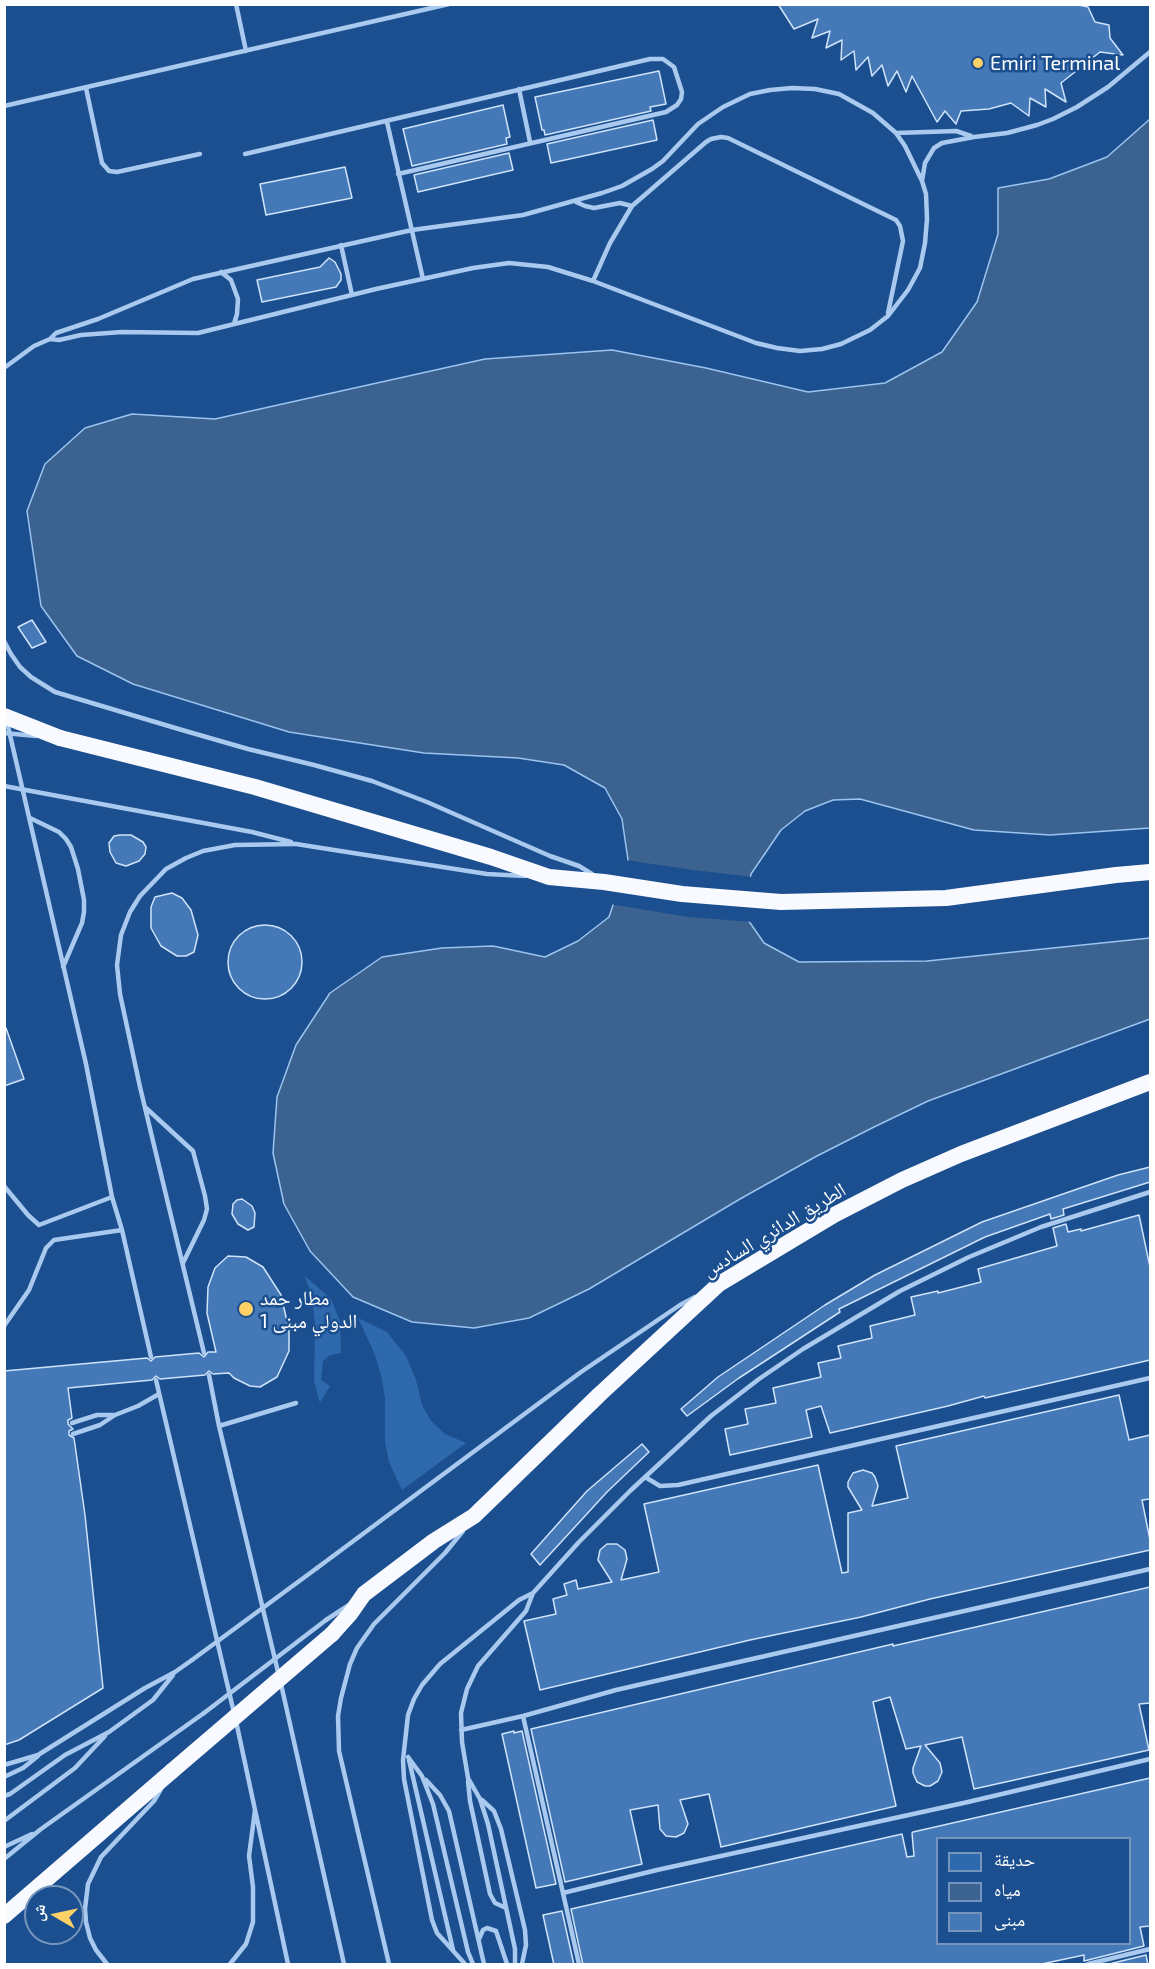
<!DOCTYPE html>
<meta charset="utf-8">
<style>
body{margin:0}
#map{position:relative;width:1155px;height:1969px;overflow:hidden;background:#1b4f8f;font-family:"Exo 2","Noto Naskh Arabic",sans-serif}
canvas{display:block}
.frame{position:absolute;inset:0;border:6px solid #fff;pointer-events:none}
.legend{position:absolute;left:936px;top:1837px;width:195px;height:108px;box-sizing:border-box;background:#1b4f8f;border:2px solid #7695bc;margin:0;padding:8px 10px;list-style:none;font-size:18px;color:#fff}
.legend li{display:flex;align-items:center;gap:12px;height:30px}
.legend b{width:30px;border:2px solid #7695bc}
.north{position:absolute;left:24px;top:1885px;width:60px;height:60px;box-sizing:border-box;background:#1b4f8f;border:2px solid #7695bc;border-radius:50%;rotate:279deg;font-size:16px;font-weight:700;line-height:24px;text-align:center;color:#fff}
.north::after{content:'';display:block;margin:auto;width:21px;height:27px;background:#ffd166;clip-path:polygon(50% 0,100% 100%,50% 72%,0 100%)}
</style>
<div id="map">
<canvas width="1155" height="1969"></canvas>
<div class="frame"></div>
<ul class="legend">
<li><b style="height:16px;background:#2e69ad"></b>حديقة</li>
<li><b style="height:16px;background:#3c6290"></b>مياه</li>
<li><b style="height:16px;background:#4478b7"></b>مبنى</li>
</ul>
<div class="north">ش</div>
</div>
<script>
const ctx = document.querySelector('canvas').getContext('2d');
ctx.lineJoin = 'round';
function fill(path, color) { ctx.fillStyle = color; ctx.fill(path, 'evenodd'); }
const toPath = rows => new Path2D(rows.map(r => 'M' + r).join(''));
function trace(path, color, width, dash) { ctx.strokeStyle = color; ctx.lineWidth = width; ctx.lineCap = dash ? 'butt' : 'round'; ctx.setLineDash(dash || []); ctx.stroke(path); }
function label(font, color, halo, rows, align = 'center') {
  ctx.font = font + ' "Exo 2","Noto Naskh Arabic",sans-serif'; ctx.lineWidth = 5; ctx.setLineDash([]); ctx.textBaseline = 'middle'; ctx.strokeStyle = halo; ctx.fillStyle = color; for (const [text, x, y, turn = 0] of rows) {
    ctx.save(); ctx.translate(x, y); ctx.rotate((+turn || 0) * Math.PI / 180); ctx.textAlign = isNaN(turn) ? turn : align; if (halo) ctx.strokeText(text, 0, 0); ctx.fillText(text, 0, 0); ctx.restore();
  }
}
fill(toPath([
 [304,1275,331,1299,340,1321,341,1353,330,1355,323,1361,321,1380,330,1386,320,1403,314,1381,315,1324,312,1296],
 [358,1318,387,1332,406,1356,416,1380,422,1405,431,1421,445,1434,466,1443,402,1490,389,1462,385,1442,385,1399,382,1379,375,1355]
]), '#2e69ad');
const water = toPath([
 [1150,119,1150,828,1050,835,974,830,860,799,833,800,805,811,781,830,751,874,744,914,764,943,799,962,927,961,1150,938,1150,1019,928,1101,874,1127,815,1157,740,1199,589,1289,529,1318,474,1328,412,1322,353,1297,310,1251,284,1204,273,1153,277,1097,296,1045,330,993,382,957,442,948,493,946,545,957,578,941,609,917,628,860,622,819,605,788,564,765,518,758,424,753,289,732,133,684,77,656,41,606,27,511,45,464,85,428,132,414,215,419,485,359,612,350,706,368,808,392,885,383,942,352,977,302,998,234,998,188,1049,179,1107,157,1150,119]
]);
fill(water, '#3c6290');
trace(water, '#9cc4f0', 1.5);
fill(toPath([
 [625,860,693,870,753,877,748,913,753,922,688,917,610,904]
]), '#1b4f8f');
const building = toPath([
 [778,4,1074,4,1088,7,1095,22,1109,25,1110,38,1123,55,1100,52,1061,83,1066,102,1045,89,1046,107,1030,98,1029,116,1011,103,989,109,961,111,956,124,945,111,937,122,912,76,906,92,897,71,888,86,882,65,872,76,868,57,856,70,854,51,841,60,842,40,826,48,830,31,812,38,818,19,794,29,778,4],
 [659,71,666,104,650,107,651,111,545,135,544,130,542,130,535,97,659,71],
 [503,105,510,137,506,138,507,144,412,166,403,129,503,105],
 [653,120,657,140,551,163,547,144,653,120],
 [509,153,513,170,418,192,414,175,509,153],
 [345,167,352,198,266,215,260,184,345,167],
 [329,258,335,262,341,274,341,280,336,287,262,302,257,280,320,267,329,258],
 [32,620,46,642,32,648,18,627,32,620],
 [120,835,131,835,143,842,146,847,145,854,139,861,126,866,116,863,110,852,109,843,114,836,120,835],
 [172,893,182,898,191,910,198,935,194,952,186,956,177,956,161,946,151,928,151,907,155,897,172,893],
 '228 962a37 37 0 1 1 74 0a37 37 0 1 1-74 0Z',
 [4,1028,6,1028,24,1079,4,1086,4,1028],
 [1150,1167,1150,1182,1063,1209,1064,1215,1051,1219,1050,1214,985,1237,839,1309,840,1312,739,1378,687,1416,681,1409,718,1377,825,1305,875,1275,982,1222,1118,1175,1150,1167],
 [242,1199,252,1206,255,1213,254,1227,248,1230,238,1224,232,1214,233,1204,237,1200,242,1199],
 [1139,1215,1150,1267,1150,1360,985,1398,984,1396,948,1406,830,1433,821,1406,806,1410,812,1437,730,1455,725,1429,748,1424,745,1409,776,1403,773,1388,821,1377,818,1363,841,1358,838,1346,872,1338,870,1326,915,1315,911,1297,938,1291,938,1293,981,1282,978,1269,1057,1246,1053,1228,1066,1224,1068,1232,1081,1229,1081,1231,1139,1215],
 [228,1256,246,1257,263,1267,281,1295,289,1330,289,1351,277,1377,260,1387,250,1386,234,1378,229,1373,213,1374,209,1371,205,1375,160,1379,156,1376,152,1380,68,1388,72,1418,68,1420,68,1424,73,1429,69,1431,69,1435,74,1438,85,1515,103,1688,19,1740,4,1745,4,1371,147,1358,151,1361,155,1357,199,1353,204,1357,208,1352,216,1352,207,1313,208,1287,215,1268,228,1256],
 [1119,1395,1129,1440,1150,1435,1150,1499,1142,1500,1150,1540,1150,1550,930,1599,861,1617,750,1640,540,1690,524,1621,556,1614,553,1599,567,1595,564,1584,576,1580,578,1589,612,1582,598,1560,600,1550,607,1544,617,1544,625,1550,627,1559,621,1580,659,1572,644,1504,818,1465,842,1573,848,1572,848,1513,862,1510,848,1487,848,1482,853,1473,863,1470,872,1473,875,1477,878,1486,872,1506,908,1498,896,1446,1119,1395],
 [642,1444,649,1452,607,1492,540,1565,531,1554,587,1491,642,1444],
 [1150,1587,1150,1703,1139,1704,1149,1750,974,1789,962,1737,925,1745,940,1763,942,1772,938,1781,930,1786,925,1786,917,1782,913,1773,913,1768,921,1746,906,1749,890,1697,873,1702,896,1806,721,1847,709,1794,680,1800,688,1824,684,1833,676,1837,666,1836,660,1829,658,1805,630,1810,642,1864,565,1882,531,1729,893,1644,893,1646,1150,1587],
 [514,1731,514,1733,522,1731,556,1884,536,1888,502,1734,514,1731],
 [1150,1778,1150,1926,1140,1927,1144,1946,1084,1961,1084,1955,1037,1965,583,1965,571,1909,902,1834,907,1857,914,1856,912,1833,913,1832,1150,1778],
 [938,1839,1130,1839,1130,1944,938,1944,938,1839],
 [562,1911,574,1965,554,1965,543,1915,562,1911],
 [1146,1955,1148,1965,1105,1965,1146,1955]
]);
fill(building, '#4478b7');
trace(building, '#cfe3fa', 1.5);
trace(toPath([
 [236,4,246,51],
 [86,88,102,163,109,171,117,172,200,154],
 [519,89,530,142],
 [4,106,449,4],
 [387,122,423,279],
 [896,133,956,131,971,136],
 [245,154,650,59,663,59,674,67,682,92,681,99,677,105,666,112,398,174],
 [922,181,925,163,934,148,942,143,974,137,1007,133,1037,125,1053,119,1077,107,1108,87,1150,52],
 [576,202,585,206,594,208,620,203,632,206],
 [341,245,352,295],
 [221,272,231,280,238,299,237,314,234,324],
 [593,281,610,243,632,206,706,142,711,139,721,137,728,138,896,220,900,226,903,241,888,313],
 [4,368,34,346,50,339,56,333,98,319,193,279,412,230,523,215,602,193,622,186,652,169,663,161,698,124,723,107,750,94,770,90,792,88,815,89,839,94,873,113,896,133,905,146,922,181,926,194,927,219,925,243,920,268,908,290,888,316,870,330,841,344,822,349,800,351,777,348,756,343,593,281,548,267,509,263,473,268,376,289,198,333,122,332,81,335,59,340,50,339],
 [4,641,11,654,20,667,31,677,55,692,182,730,248,749,314,765,372,781,427,802,550,856,579,866,592,874],
 [7,722,86,1064,112,1197,122,1230,151,1357],
 [30,818,59,832,66,839,71,847,78,869,84,900,84,912,82,923,63,967],
 [296,844,487,874,525,876],
 [140,1087,204,1353],
 [146,1108,193,1151,205,1196,207,1209,204,1220,183,1263],
 [4,1186,28,1215,39,1225,112,1197],
 [4,1326,29,1290,46,1248,54,1240,122,1230],
 [209,1375,219,1426,279,1676],
 [156,1380,234,1713],
 [72,1423,97,1415,115,1415],
 [219,1426,296,1403],
 [73,1434,100,1425,115,1415,138,1406,159,1394],
 [645,1477,660,1486,678,1485,1150,1378],
 [317,1568,581,1372,680,1305,695,1297],
 [326,1620,349,1605],
 [281,1684,344,1964],
 [523,1716,579,1964],
 [236,1721,288,1964],
 [461,1730,523,1716,616,1690,721,1666,1150,1569],
 [408,1757,422,1776,433,1804,468,1952,473,1964],
 [409,1760,453,1950],
 [4,1765,38,1755,145,1688,175,1672,192,1660],
 [4,1777,23,1768,38,1756],
 [426,1780,440,1795,449,1811,484,1964],
 [468,1781,470,1801,490,1894,495,1903,506,1908],
 [4,1796,10,1794,65,1755,109,1732,153,1700,173,1675],
 [482,1800,494,1811,501,1829,525,1930,526,1945,522,1964],
 [4,1821,75,1768,105,1736],
 [4,1847,32,1834],
 [4,1859,41,1829,204,1713],
 [563,1893,657,1870,968,1802,1150,1759],
 [479,1939,483,1930,487,1928,496,1931,507,1964],
 [107,1964,96,1950,90,1938,86,1922,85,1909,88,1884,101,1857,154,1801,161,1789],
 [230,1964,246,1944,253,1922,253,1887,249,1856,255,1810],
 [389,1964,339,1751,338,1716,341,1698,350,1664,357,1648,374,1624,445,1553,463,1531],
 [465,1964,437,1933,432,1920,404,1779,403,1760,408,1715,414,1699,422,1685,440,1664,519,1600,533,1593],
 [515,1964,515,1949,488,1824,480,1799,468,1778,462,1742,461,1713,467,1689,478,1666,526,1611,533,1593,579,1542,630,1491,711,1416,759,1379,803,1349,900,1291,969,1257,1041,1227,1150,1192],
 [1088,1964,1150,1949]
]), '#a9c9ee', 4.5);
trace(toPath([
 [60,738,255,787,491,857,549,877,604,882,682,894,781,902,946,898,1116,875,1150,872],
 [332,1634,350,1614,364,1594,434,1541,474,1516,600,1394,719,1284,834,1215,902,1180,961,1154,1150,1082],
 [4,1916,172,1771]
]), '#f8faff', 16);
trace(toPath([
 [4,733,36,736],
 [4,786,252,832,291,842],
 [140,1087,120,994,117,965,121,935,130,912,140,896,166,869,186,858,203,851,235,845,296,844],
 [192,1660,317,1568],
 [204,1713,326,1620]
]), '#a9c9ee', 4.5);
trace(toPath([
 [4,716,60,738],
 [172,1771,332,1634]
]), '#f8faff', 16);
for (const [x, y, r, color] of [
 [978,63,6,"#ffd166"],
 [246,1309,8,"#ffd166"]
]) { const dot = new Path2D(); dot.arc(x, y, r, 0, 2 * Math.PI); ctx.fillStyle = color; ctx.fill(dot); trace(dot, '#1b4f8f', 2); }
label('20px', '#fff', '#1b4f8f', [
 ["Emiri Terminal",990,63],
 ["مطار حمد",260,1298],
 ["الدولي مبنى 1",260,1321]
], 'left');
label('20px', '#fff', '#1b4f8f', [
 ["الطريق الدائري السادس",774,1230,-31]
]);
</script>
